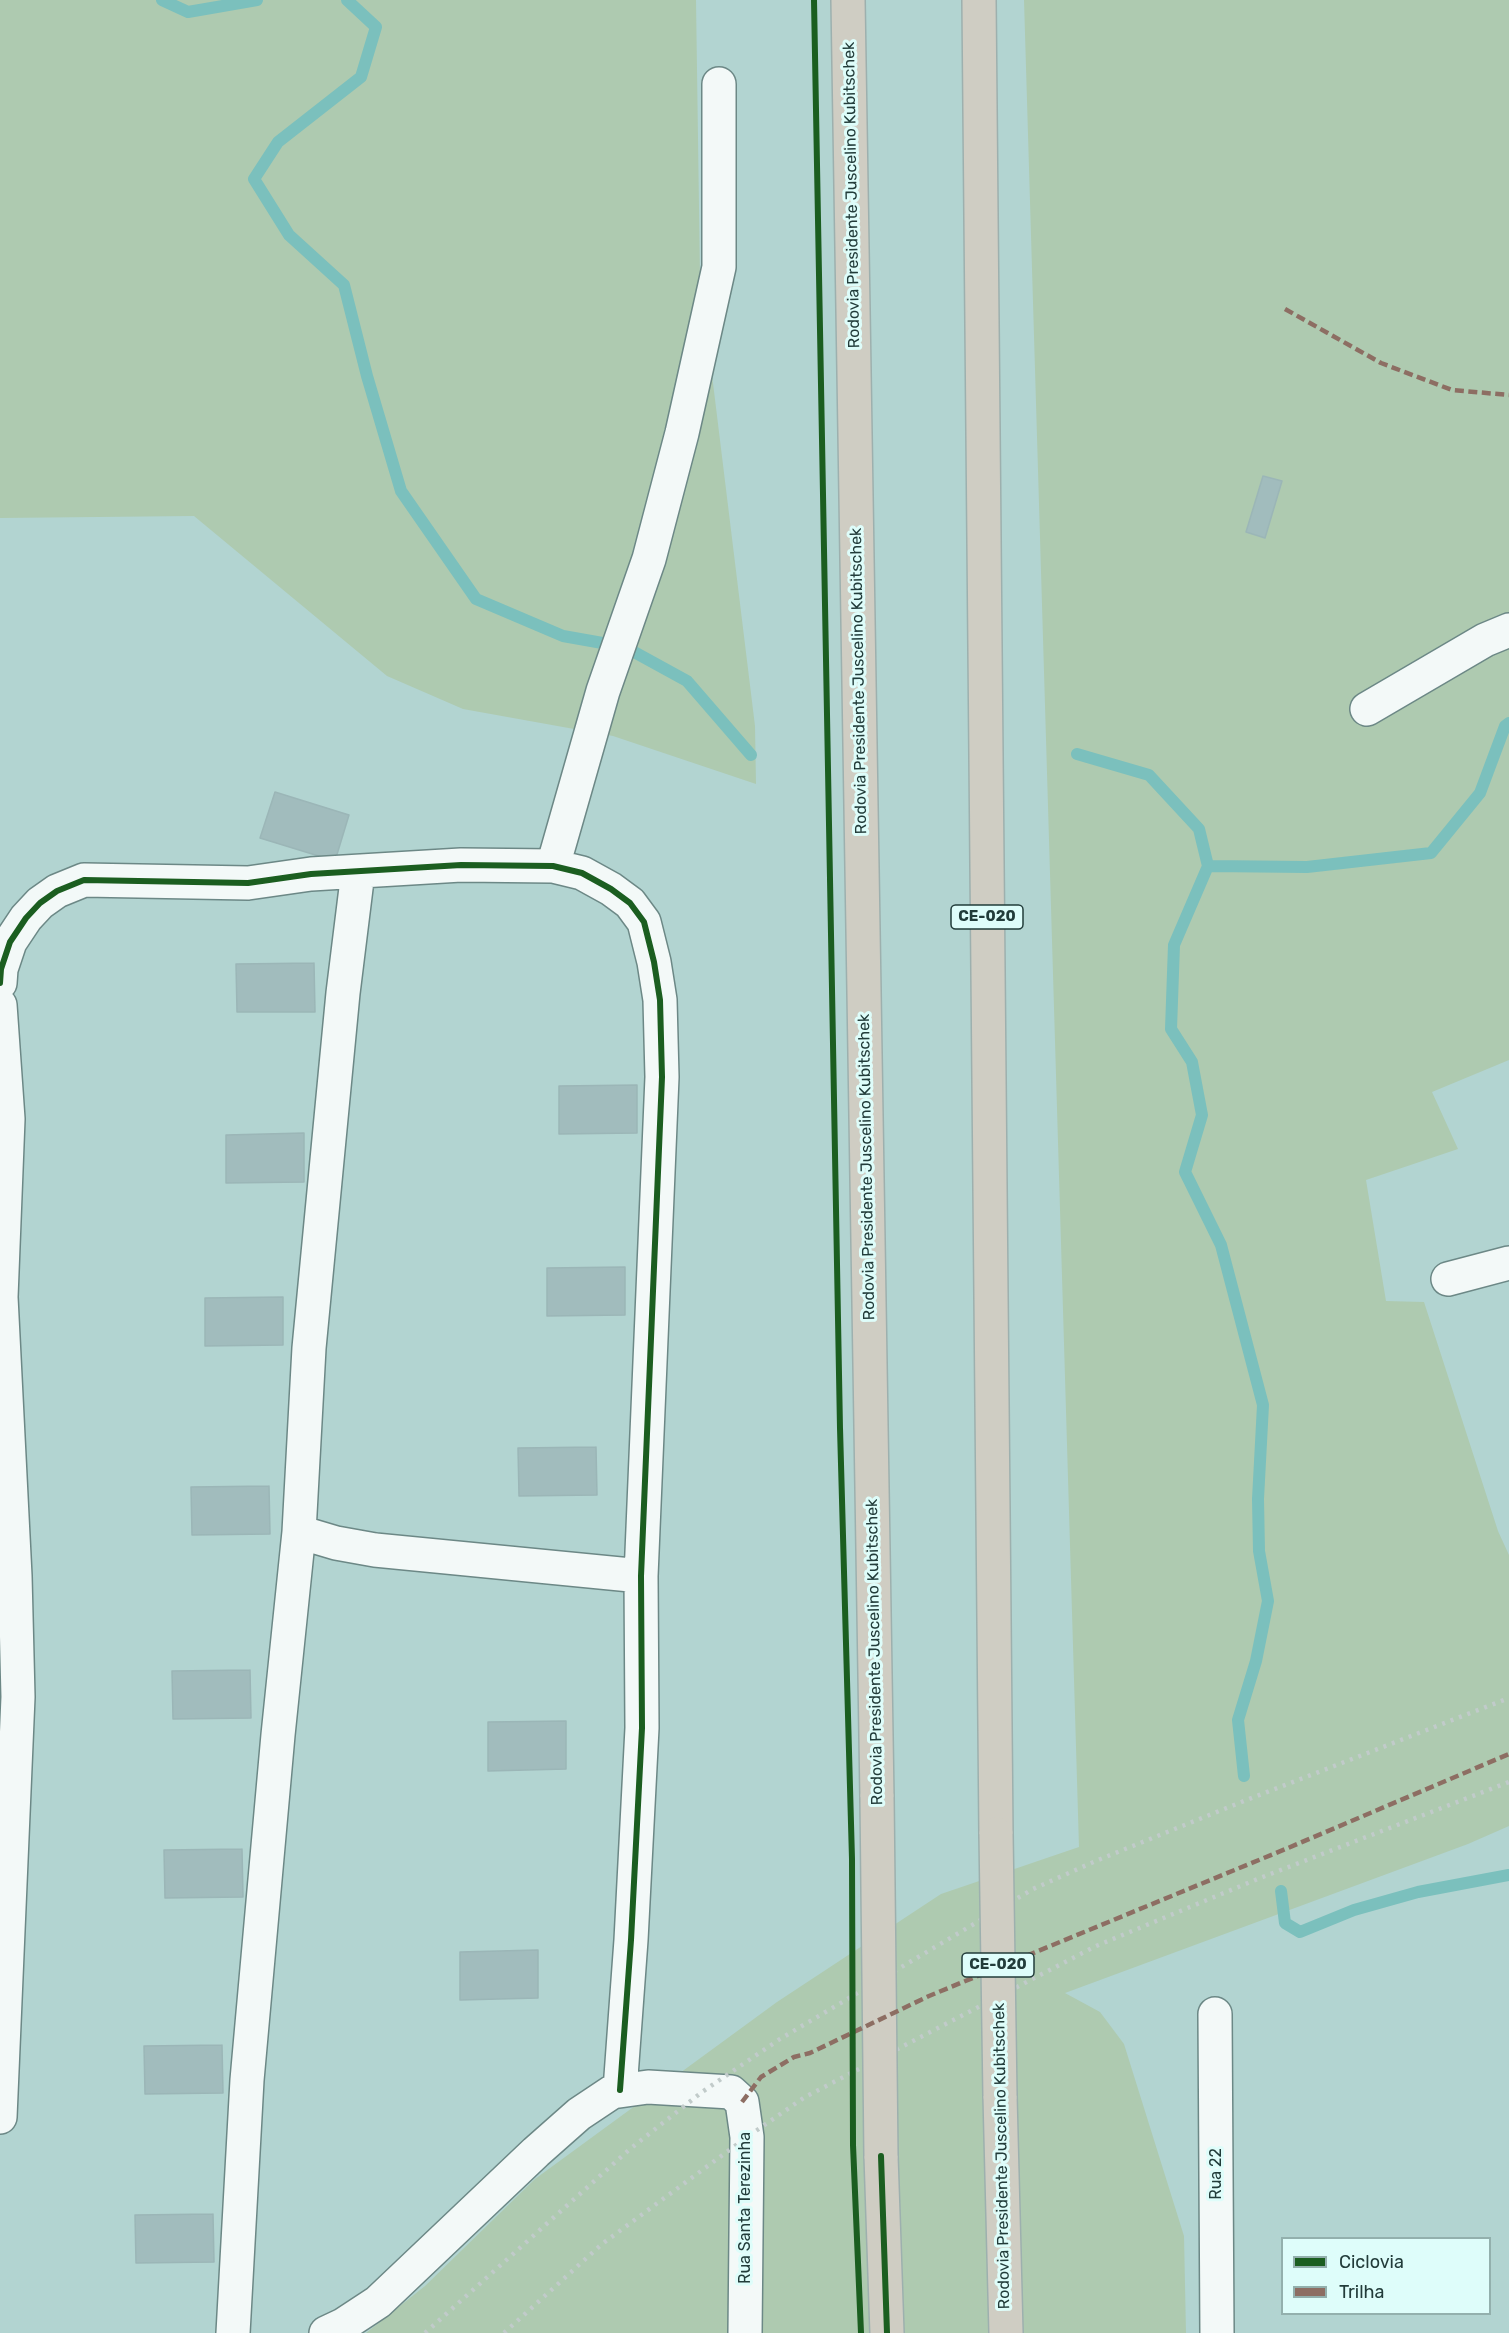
<!DOCTYPE html>
<style>
body{margin:0}
#map{position:relative;width:1509px;height:2333px;overflow:hidden;background:#b2d4d1;font-family:Rubik,sans-serif}
canvas{display:block}
.legend{position:absolute;left:1281px;top:2237px;width:210px;height:78px;box-sizing:border-box;background:#defdfa;border:2px solid #93b0ad;margin:0;padding:8px 10px;list-style:none;font-size:18px;color:#223c3a}
.legend li{display:flex;align-items:center;gap:12px;height:30px}
.legend b{width:30px;border:2px solid #93b0ad}
</style>
<div id="map">
<canvas width="1509" height="2333"></canvas>
<ul class="legend">
<li><b style="height:8px;background:#1b5e20"></b>Ciclovia</li>
<li><b style="height:8px;background:#8d6e63"></b>Trilha</li>
</ul>
</div>
<script>
const ctx = document.querySelector('canvas').getContext('2d');
ctx.lineJoin = 'round';
function fill(path, color) { ctx.fillStyle = color; ctx.fill(path, 'evenodd'); }
const toPath = rows => new Path2D(rows.map(r => 'M' + r).join(''));
function trace(path, color, width, dash) { ctx.strokeStyle = color; ctx.lineWidth = width; ctx.lineCap = dash ? 'butt' : 'round'; ctx.setLineDash(dash || []); ctx.stroke(path); }
function label(font, color, halo, rows, align = 'center') {
  ctx.font = font + ' Rubik,sans-serif'; ctx.lineWidth = 6; ctx.setLineDash([]); ctx.textBaseline = 'middle'; ctx.strokeStyle = halo; ctx.fillStyle = color; for (const [text, x, y, turn = 0] of rows) {
    ctx.save(); ctx.translate(x, y); ctx.rotate((+turn || 0) * Math.PI / 180); ctx.textAlign = isNaN(turn) ? turn : align; if (halo) ctx.strokeText(text, 0, 0); ctx.fillText(text, 0, 0); ctx.restore();
  }
}
fill(toPath([
 [0,0,696,0,700,277,755,726,756,784,613,736,463,709,387,676,194,516,0,518],
 [1024,0,1509,0,1509,1060,1432,1092,1458,1149,1366,1180,1386,1301,1424,1302,1498,1531,1509,1555,1509,1826,1468,1844,1065,1993,1100,2012,1124,2044,1184,2236,1186,2333,366,2333,425,2286,535,2179,777,2002,941,1894,1079,1847]
]), '#aecab0');
trace(toPath([
 [162,0,188,12,257,0],
 [347,0,376,27,361,77,278,142,254,179,289,235,344,285,367,376,401,491,476,599,563,636,625,647,687,681,751,755],
 [1077,754,1149,775,1199,829,1208,866,1174,945,1171,1029,1192,1062,1202,1115,1185,1172,1221,1245,1263,1405,1258,1499,1259,1551,1268,1601,1256,1661,1238,1720,1244,1776],
 [1208,866,1307,867,1431,853,1480,793,1505,726,1509,723],
 [1281,1891,1285,1923,1300,1932,1354,1910,1418,1892,1509,1875]
]), '#7bc0bd', 12);
const building = toPath([
 [1263,476,1282,481,1265,538,1246,532,1263,476],
 [275,792,349,815,335,861,260,838,275,792],
 [314,963,315,1012,237,1012,236,964,314,963],
 [637,1085,637,1133,559,1134,559,1086,637,1085],
 [304,1133,304,1182,226,1183,226,1135,304,1133],
 [625,1267,625,1315,547,1316,547,1268,625,1267],
 [283,1297,283,1345,205,1346,205,1298,283,1297],
 [596,1447,597,1495,519,1496,518,1448,596,1447],
 [269,1486,270,1534,192,1535,191,1487,269,1486],
 [250,1670,251,1718,173,1719,172,1671,250,1670],
 [566,1721,566,1769,488,1771,488,1722,566,1721],
 [242,1849,243,1897,165,1898,164,1850,242,1849],
 [538,1950,538,1998,460,2000,460,1952,538,1950],
 [222,2045,223,2093,145,2094,144,2046,222,2045],
 [213,2214,214,2262,136,2263,135,2215,213,2214]
]);
fill(building, '#a1bcbd');
trace(building, '#9bb6b7', 1.5);
const minor = toPath([
 [1367,709,1485,640,1509,630],
 [553,866,603,691,649,559,682,433,719,267,719,84],
 [0,983,1,969,10,942,26,918,40,903,57,891,84,880,248,883,311,874,461,865,553,866,582,873,611,889,630,903,644,922,654,962,660,1000,662,1077,641,1576,642,1728,631,1940,620,2090],
 [0,1005,8,1119,1,1297,15,1576,18,1697,0,2117],
 [1448,1279,1509,1263],
 [299,1532,336,1543,375,1550,641,1576],
 [1215,2014,1217,2333],
 [233,2333,247,2080,278,1735,299,1532,309,1348,343,993,358,872],
 [326,2333,343,2325,378,2302,536,2152,579,2114,612,2092,648,2087,731,2092,742,2102,747,2137,745,2333]
]);
const highway = toPath([
 [848,0,877,1797],
 [979,0,996,1834],
 [1000,2096,1006,2333],
 [881,2156,887,2333]
]);
trace(minor, '#6c8886', 36);
trace(highway, '#9db0ae', 36);
trace(minor, '#f3f9f8', 33);
trace(highway, '#cfcdc3', 33);
trace(toPath([
 [425,2333,630,2149,702,2092,780,2039,1033,1889,1098,1860,1244,1801,1509,1698],
 [504,2333,602,2244,747,2137,805,2097,1096,1946,1260,1878,1509,1782]
]), '#c1cbca', 4.5, [3, 6]);
const highwayBridge = toPath([
 [877,1797,881,2156],
 [996,1834,1000,2096]
]);
trace(highwayBridge, '#9db0ae', 36, []);
trace(highwayBridge, '#cfcdc3', 33);
trace(toPath([
 [1285,309,1381,363,1452,390,1509,395],
 [742,2102,761,2077,794,2057,810,2053,929,1996,1288,1848,1509,1754]
]), '#8d6e63', 4.5, [9, 4.5]);
trace(toPath([
 [814,0,840,1428,852,1859,853,2145,861,2333],
 [0,983,1,969,10,942,26,918,40,903,57,891,84,880,248,883,311,874,461,865,553,866,582,873,611,889,630,903,644,922,654,962,660,1000,662,1077,641,1576,642,1728,631,1940,620,2090],
 [881,2156,887,2333]
]), '#1b5e20', 6);
for (const [x, y, w] of [
 [987,917,72],
 [998,1965,72]
]) { const box = new Path2D(); box.roundRect(x - w / 2, y - 12, w, 24, 4.5); ctx.fillStyle = '#defdfa'; ctx.fill(box); trace(box, '#223c3a', 1.5); }
label('bold 15px', '#223c3a', null, [
 ["CE-020",987,917],
 ["CE-020",998,1965]
]);
label('16px', '#223c3a', '#defdfa', [
 ["Rodovia Presidente Juscelino Kubitschek",852,195,-91],
 ["Rodovia Presidente Juscelino Kubitschek",859,681,-91],
 ["Rodovia Presidente Juscelino Kubitschek",867,1167,-91],
 ["Rodovia Presidente Juscelino Kubitschek",875,1652,-91],
 ["Rodovia Presidente Juscelino Kubitschek",1002,2156,-91],
 ["Rua 22",1216,2174,-90],
 ["Rua Santa Terezinha",745,2208,-90]
]);
</script>
